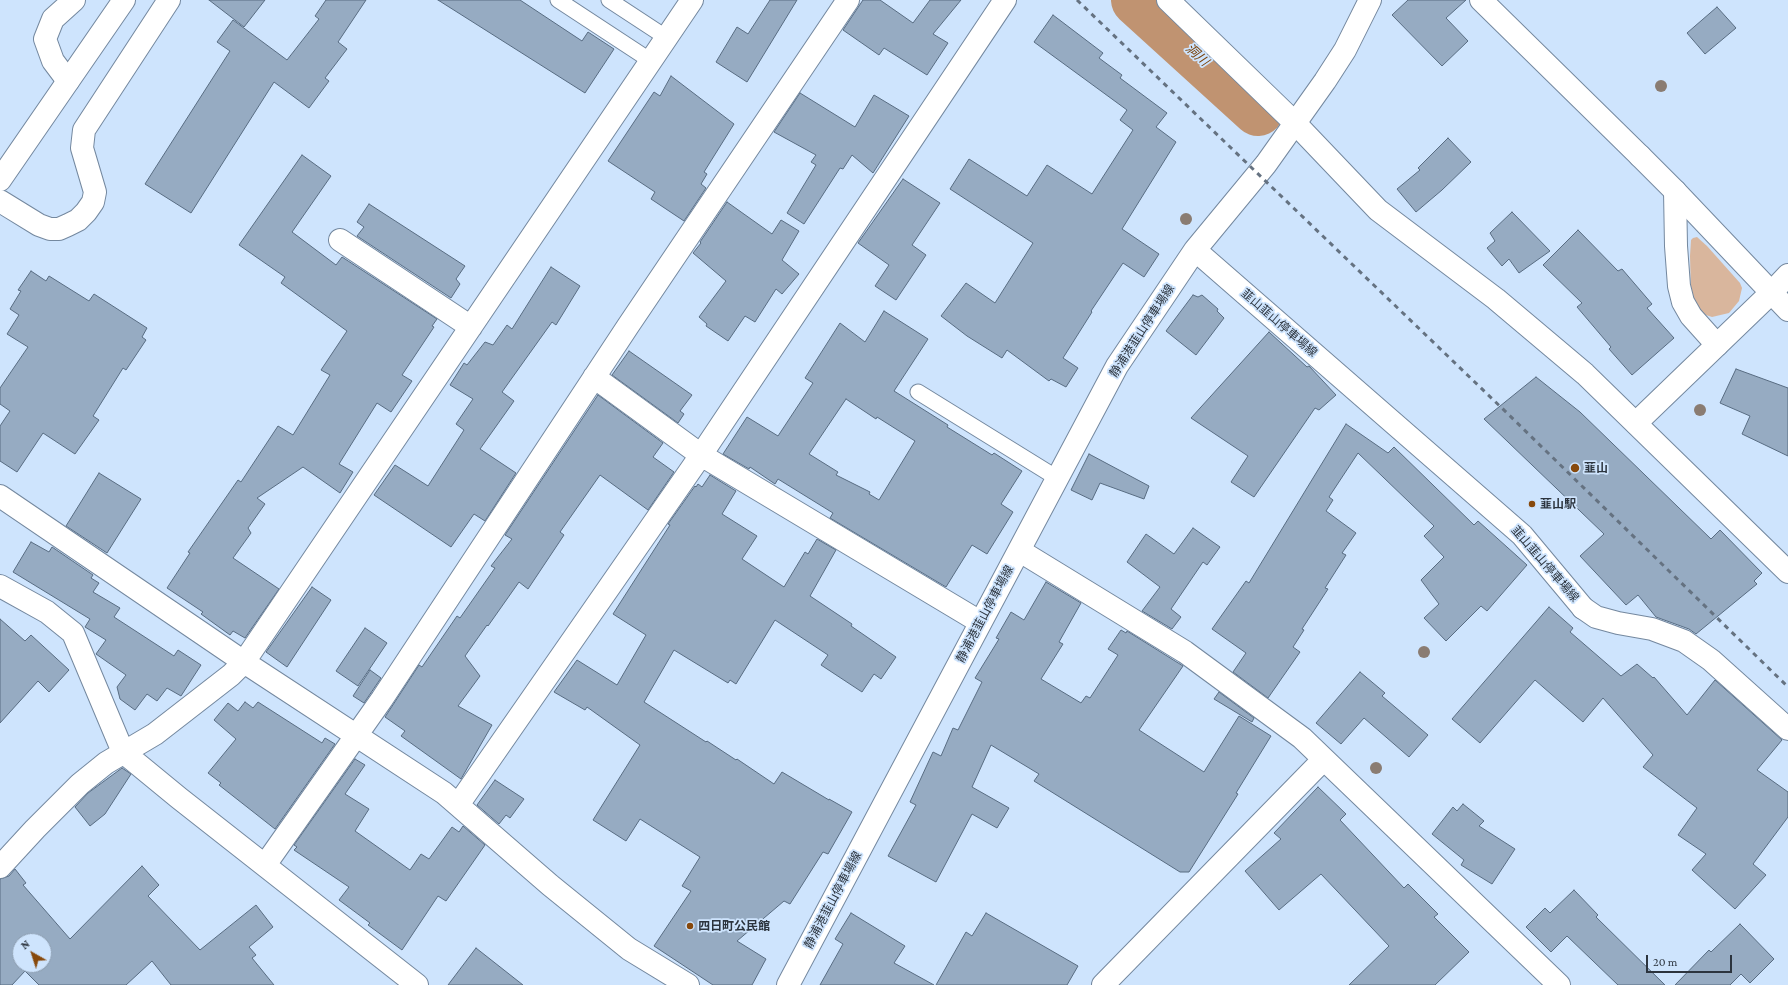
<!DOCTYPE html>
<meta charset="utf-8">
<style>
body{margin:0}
#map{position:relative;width:1788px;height:985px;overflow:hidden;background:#cee4fd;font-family:"Crimson Pro",serif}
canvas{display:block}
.north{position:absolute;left:12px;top:933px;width:40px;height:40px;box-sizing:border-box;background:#cee4fd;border:1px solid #8d9eb1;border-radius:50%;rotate:321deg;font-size:11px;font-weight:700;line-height:16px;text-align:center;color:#2c343e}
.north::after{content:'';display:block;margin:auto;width:14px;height:18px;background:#87490c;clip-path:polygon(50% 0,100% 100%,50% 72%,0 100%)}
.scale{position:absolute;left:1646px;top:955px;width:86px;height:18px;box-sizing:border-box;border:2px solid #2c343e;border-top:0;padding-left:5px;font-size:12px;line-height:14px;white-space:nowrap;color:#2c343e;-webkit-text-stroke:3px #cee4fd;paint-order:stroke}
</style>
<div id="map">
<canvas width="1788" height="985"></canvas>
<div class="north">N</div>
<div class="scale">20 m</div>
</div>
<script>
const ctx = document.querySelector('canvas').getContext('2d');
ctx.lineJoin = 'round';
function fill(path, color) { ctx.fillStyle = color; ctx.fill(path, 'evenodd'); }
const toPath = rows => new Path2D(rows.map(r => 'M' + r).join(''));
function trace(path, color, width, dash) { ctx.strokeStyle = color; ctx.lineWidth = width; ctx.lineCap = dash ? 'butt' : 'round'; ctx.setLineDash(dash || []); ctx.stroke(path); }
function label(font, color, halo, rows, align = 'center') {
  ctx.font = font + ' "Crimson Pro","Noto Sans JP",serif'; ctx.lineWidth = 3.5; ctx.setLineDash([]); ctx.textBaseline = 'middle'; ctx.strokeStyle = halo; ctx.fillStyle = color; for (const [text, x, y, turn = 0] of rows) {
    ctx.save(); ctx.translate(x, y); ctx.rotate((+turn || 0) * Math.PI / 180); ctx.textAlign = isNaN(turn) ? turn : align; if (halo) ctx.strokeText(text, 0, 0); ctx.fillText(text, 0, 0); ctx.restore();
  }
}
fill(toPath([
 [1697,237,1707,246,1740,283,1742,288,1739,301,1729,313,1712,317,1703,314,1696,307,1691,292,1690,256,1691,240,1693,238]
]), '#d9b69d');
trace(toPath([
 [1137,0,1258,110]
]), '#c09371', 52);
const building = toPath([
 [209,0,265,0,244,27,209,0],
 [326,0,366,0,338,42,347,49,325,78,329,81,309,108,274,82,191,213,145,184,230,51,217,42,233,20,287,60,319,19,315,16,326,0],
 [438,0,520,0,582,41,588,32,614,49,585,93,438,0],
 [770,0,797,0,747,82,716,62,737,27,748,34,770,0],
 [863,0,880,0,913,23,930,0,961,0,933,34,948,43,927,75,884,48,879,55,843,30,863,0],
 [1408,0,1466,0,1446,18,1468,41,1442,66,1392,15,1408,0],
 [1717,7,1736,28,1705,54,1687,33,1717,7],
 [1053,15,1103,53,1099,58,1122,75,1120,78,1167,113,1156,127,1176,142,1122,229,1159,254,1144,277,1123,263,1091,311,1092,312,1063,358,1078,368,1066,387,1051,379,1049,381,1007,350,1002,358,967,336,941,316,966,283,995,303,1033,243,950,189,969,159,1027,196,1047,165,1092,194,1133,130,1120,120,1127,110,1034,42,1053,15],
 [671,76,734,124,704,172,707,174,701,184,706,188,684,221,651,199,655,192,608,161,654,92,660,96,671,76],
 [800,93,855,127,874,95,909,116,873,173,852,155,843,169,840,168,804,224,787,213,816,165,811,162,816,155,774,132,800,93],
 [1448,138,1471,162,1442,190,1416,212,1397,189,1420,170,1418,168,1448,138],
 [302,155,331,176,292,232,336,265,342,257,437,319,432,326,434,327,402,375,412,381,391,412,377,403,339,464,353,472,340,493,303,467,257,498,265,504,248,528,251,533,233,558,279,589,245,638,233,631,230,635,201,614,203,612,167,588,190,553,188,552,238,480,241,482,278,426,293,435,330,375,321,370,347,331,281,283,285,277,239,245,302,155],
 [903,179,940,203,912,245,926,255,896,300,875,286,889,265,858,243,903,179],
 [727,202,772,234,781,220,799,231,782,260,799,274,782,294,776,289,755,322,745,316,728,341,706,326,707,324,699,317,726,281,693,253,701,243,700,242,727,202],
 [369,204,465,266,456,279,460,284,451,298,357,236,364,227,357,222,369,204],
 [1512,212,1550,251,1519,273,1509,259,1502,266,1487,248,1495,241,1490,233,1512,212],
 [1578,230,1618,271,1622,269,1652,304,1647,308,1674,338,1632,375,1609,349,1611,347,1577,307,1582,303,1543,265,1578,230],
 [551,267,580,286,556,325,552,322,502,392,514,401,480,449,516,473,485,521,474,514,451,547,374,495,395,465,428,486,464,430,456,424,473,399,450,385,464,363,467,365,485,342,493,345,507,325,512,329,551,267],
 [31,271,46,281,49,276,89,301,94,294,147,328,142,337,146,340,126,370,123,368,93,416,99,420,75,454,43,433,17,472,0,461,0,426,10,411,0,404,0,388,28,347,7,334,19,315,10,309,21,291,18,290,31,271],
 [1193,295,1198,297,1202,295,1218,309,1217,311,1224,318,1196,355,1166,331,1193,295],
 [884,311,928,339,894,391,948,425,947,427,992,455,994,453,1022,471,1001,504,1013,512,987,554,972,545,946,587,830,518,833,513,778,479,775,484,750,467,749,469,723,454,747,417,778,436,813,383,805,378,840,323,865,342,884,311],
 [846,399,876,419,877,417,915,441,879,500,869,494,870,492,836,475,838,472,809,454,846,399],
 [1269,332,1307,367,1309,366,1336,395,1319,410,1315,408,1254,497,1231,482,1248,456,1191,418,1269,332],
 [629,351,692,395,680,411,684,414,678,423,612,375,629,351],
 [1736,369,1788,388,1788,456,1742,434,1750,416,1720,403,1736,369],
 [1536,377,1580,412,1711,539,1720,530,1762,573,1754,581,1757,584,1696,634,1689,629,1656,617,1638,595,1626,605,1580,556,1604,534,1484,419,1536,377],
 [598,395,663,443,653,457,674,472,648,510,600,475,560,532,564,535,528,589,519,582,488,626,487,625,465,656,480,676,458,706,492,725,461,779,401,736,405,731,385,717,419,665,422,667,457,616,460,618,495,568,491,566,512,539,505,535,598,395],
 [1346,424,1388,453,1394,447,1474,525,1478,521,1527,565,1487,611,1481,606,1446,641,1424,618,1439,604,1421,580,1444,557,1424,536,1434,526,1358,453,1329,497,1333,500,1326,511,1356,533,1342,553,1346,555,1325,588,1328,589,1302,629,1304,630,1293,647,1300,652,1268,698,1233,672,1246,653,1212,629,1246,581,1249,583,1346,424],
 [1089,454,1149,486,1144,499,1100,483,1092,500,1071,490,1089,454],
 [99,473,141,499,107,553,66,526,99,473],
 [710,475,736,491,722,514,757,536,742,559,784,587,805,552,808,554,817,539,836,550,810,596,852,624,851,626,896,657,881,679,874,674,862,692,821,665,828,655,775,620,736,684,730,680,728,683,674,650,644,702,706,742,707,741,736,760,737,759,774,784,782,772,829,800,829,799,852,812,828,854,823,852,790,904,784,901,737,941,766,959,752,985,713,985,654,946,691,891,682,886,700,857,640,819,626,841,593,820,640,745,587,707,585,710,554,692,577,660,617,685,646,635,613,614,670,525,668,524,695,486,696,487,698,484,702,487,710,475],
 [1193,528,1220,547,1207,565,1203,562,1171,609,1181,617,1172,629,1142,611,1160,587,1127,562,1146,534,1174,554,1193,528],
 [31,542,49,552,52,547,93,575,91,578,99,583,93,592,120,608,114,617,174,656,178,650,201,665,181,696,167,688,157,701,147,694,135,710,120,699,117,687,126,675,96,654,106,640,85,627,90,619,13,572,31,542],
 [1046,582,1081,603,1059,642,1063,644,1041,679,1081,703,1086,696,1090,698,1118,655,1108,649,1121,630,1126,633,1127,631,1183,666,1139,730,1204,772,1239,716,1271,736,1236,793,1238,794,1189,872,1180,872,1034,781,1039,774,991,745,972,787,1009,808,997,828,972,814,936,882,888,856,916,805,910,802,933,752,941,756,953,728,958,730,982,682,975,678,999,639,996,638,1011,612,1024,620,1046,582],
 [312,587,331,600,287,667,266,652,312,587],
 [1549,607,1573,628,1570,632,1621,676,1637,664,1653,678,1654,677,1687,715,1715,680,1782,740,1757,770,1788,792,1788,817,1753,864,1766,875,1735,909,1692,870,1706,854,1678,835,1697,808,1643,767,1653,755,1603,698,1583,722,1535,680,1480,743,1452,719,1549,607],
 [0,619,25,641,31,635,69,670,49,692,38,681,0,723,0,619],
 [365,628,387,643,358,686,336,671,365,628],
 [370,670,381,678,364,703,353,696,370,670],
 [1360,672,1385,693,1382,696,1428,735,1409,757,1364,718,1341,744,1316,723,1360,672],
 [1219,692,1254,718,1252,722,1214,699,1219,692],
 [245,702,253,708,258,702,322,743,325,738,335,744,275,829,219,785,221,783,208,773,236,739,214,720,228,703,238,711,245,702],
 [355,759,365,765,345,794,369,809,355,831,410,870,421,854,429,859,452,827,459,832,463,826,485,845,446,901,438,896,402,950,368,925,370,923,339,900,349,887,294,850,297,847,294,845,355,759],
 [122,768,131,774,105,814,90,826,75,807,88,793,122,768],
 [495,780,524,799,510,818,506,815,499,824,477,805,495,780],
 [1318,787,1346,814,1340,820,1404,888,1408,884,1438,914,1434,917,1469,952,1435,985,1349,985,1389,946,1321,874,1279,910,1245,871,1281,839,1274,833,1318,787],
 [1463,804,1484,821,1479,826,1515,849,1492,884,1461,865,1464,860,1432,834,1453,807,1457,811,1463,804],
 [142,866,159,885,148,896,200,950,256,905,273,927,249,947,256,955,252,958,274,985,171,985,152,961,126,985,39,985,25,971,12,985,0,985,0,879,9,876,15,869,26,883,23,885,70,939,142,866],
 [20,941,44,941,44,965,20,965,20,941],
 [1574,890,1598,915,1596,917,1665,985,1618,985,1567,936,1551,952,1526,927,1545,908,1550,913,1574,890],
 [851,913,905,946,894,963,934,985,820,985,843,944,835,939,851,913],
 [986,913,1078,966,1067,985,936,985,966,932,972,936,986,913],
 [1740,924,1774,959,1750,983,1741,974,1730,985,1675,985,1709,950,1711,952,1740,924],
 [476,948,523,985,448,985,476,948]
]);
fill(building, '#96abc2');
trace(building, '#586c82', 1);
const service = toPath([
 [558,0,651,61],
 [609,0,667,38],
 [918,392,1057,478]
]);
const minor = toPath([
 [1168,0,1295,123,1378,210,1496,299,1585,374,1788,572],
 [1481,0,1640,156],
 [68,81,53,61,45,39,53,19,74,0],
 [1675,191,1676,246,1679,286,1683,302,1691,316,1717,345],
 [0,201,39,225,50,229,59,229,68,225,78,220,86,212,93,202,95,192,82,148,84,130,169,0],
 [340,240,471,327],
 [1771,293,1788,275],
 [594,377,701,455,980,622],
 [0,496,244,662,444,793,550,885,629,949,688,985],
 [1020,551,1185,652,1302,738,1559,985],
 [0,586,47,612,73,633,123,752,179,798,417,985],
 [1583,608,1596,617,1618,623,1652,629,1684,641,1711,660,1788,729],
 [458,805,701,455,1005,0],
 [265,865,382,699,628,326,848,0],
 [0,867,35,829,80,784,106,763,155,734,231,675,244,662,692,0],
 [1103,985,1324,759]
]);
const tertiary = toPath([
 [1640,156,1675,191,1788,310],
 [0,180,124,0],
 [1636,423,1771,293]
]);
const secondary = toPath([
 [1370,0,1345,50,1325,81,1266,164,1195,250,1522,535,1583,608],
 [788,985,1117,366,1195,250]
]);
trace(service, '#74889f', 17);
trace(minor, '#74889f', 24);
trace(tertiary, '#74889f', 24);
trace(secondary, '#74889f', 24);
trace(service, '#fff', 15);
trace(minor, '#fff', 22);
trace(tertiary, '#fff', 22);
trace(secondary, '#fff', 22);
trace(toPath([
 [1077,0,1507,413,1788,687]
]), '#657281', 3, [5, 5]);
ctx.fillStyle = '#8a7c72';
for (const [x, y] of [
 [1661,86],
 [1186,219],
 [1700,410],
 [1424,652],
 [1376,768]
]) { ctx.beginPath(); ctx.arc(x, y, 6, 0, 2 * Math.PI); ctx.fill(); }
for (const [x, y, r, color] of [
 [1575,468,5,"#87490c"],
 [1532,504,4,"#87490c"],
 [690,926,4,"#87490c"]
]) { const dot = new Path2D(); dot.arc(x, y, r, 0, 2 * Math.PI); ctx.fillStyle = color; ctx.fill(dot); trace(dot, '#cee4fd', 1.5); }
label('12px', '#2c343e', '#cee4fd', [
 ["韮山韮山停車場線",1279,323,41],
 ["静浦港韮山停車場線",1142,331,-57],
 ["韮山韮山停車場線",1545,564,49],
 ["静浦港韮山停車場線",985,614,-62],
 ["静浦港韮山停車場線",833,900,-62]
]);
label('bold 12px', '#2c343e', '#cee4fd', [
 ["韮山",1584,468],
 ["韮山駅",1540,504],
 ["四日町公民館",698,926]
], 'left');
label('italic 13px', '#7a4006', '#cee4fd', [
 ["洞川",1197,55,42]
]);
</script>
